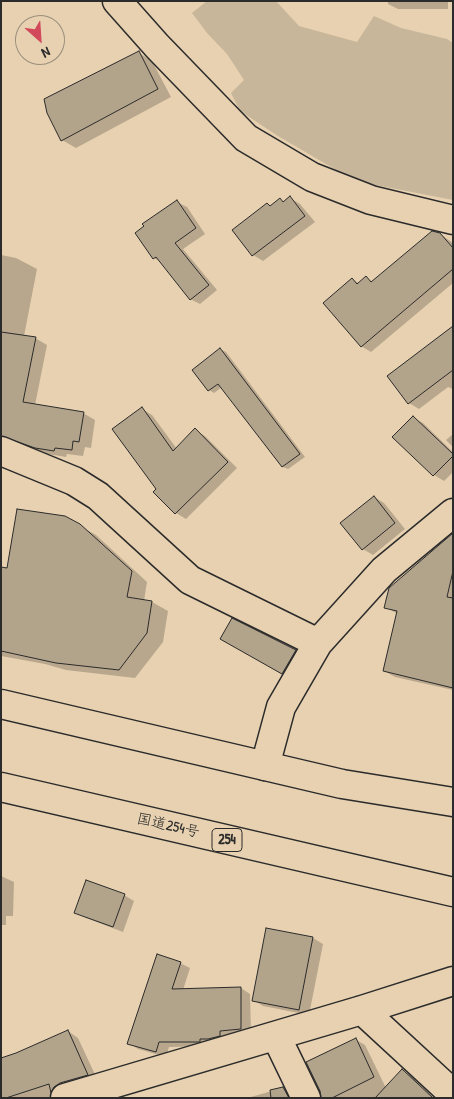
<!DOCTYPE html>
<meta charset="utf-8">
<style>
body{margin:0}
#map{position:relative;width:454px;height:1099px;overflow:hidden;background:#e7d1b0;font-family:"Patrick Hand",sans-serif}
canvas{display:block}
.frame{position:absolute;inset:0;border:2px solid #2b2b2b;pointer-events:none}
.north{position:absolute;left:15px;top:15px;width:50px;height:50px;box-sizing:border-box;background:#e7d1b0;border:1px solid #9c8f7b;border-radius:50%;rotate:154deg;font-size:14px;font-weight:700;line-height:20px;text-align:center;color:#2b2b2b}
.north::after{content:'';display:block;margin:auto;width:18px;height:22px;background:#d1495b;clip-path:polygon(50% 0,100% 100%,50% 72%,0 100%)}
</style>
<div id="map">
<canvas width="454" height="1099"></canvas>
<div class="frame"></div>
<div class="north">N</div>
</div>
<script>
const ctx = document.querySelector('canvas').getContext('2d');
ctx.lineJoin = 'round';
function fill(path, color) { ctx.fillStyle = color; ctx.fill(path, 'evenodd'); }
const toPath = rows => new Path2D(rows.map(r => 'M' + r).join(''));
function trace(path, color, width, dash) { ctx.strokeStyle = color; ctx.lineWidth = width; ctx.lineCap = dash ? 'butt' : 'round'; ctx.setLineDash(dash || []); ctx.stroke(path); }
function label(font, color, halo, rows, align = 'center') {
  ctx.font = font + ' "Patrick Hand","Klee One",sans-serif'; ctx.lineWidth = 5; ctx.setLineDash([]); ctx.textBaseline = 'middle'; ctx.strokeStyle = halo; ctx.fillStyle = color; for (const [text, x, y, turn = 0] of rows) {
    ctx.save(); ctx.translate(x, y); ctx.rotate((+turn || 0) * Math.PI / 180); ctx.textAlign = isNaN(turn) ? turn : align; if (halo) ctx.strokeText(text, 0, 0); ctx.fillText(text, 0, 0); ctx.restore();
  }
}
fill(toPath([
 [207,1,276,1,299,26,357,42,374,16,401,28,447,39,453,43,453,200,355,181,278,136,240,111,231,93,244,80,227,54,207,33,192,13]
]), '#c8b69a');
fill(toPath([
 [388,1,448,1,448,9,398,9,388,4],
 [139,53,152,61,171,97,76,148,62,140],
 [290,198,300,204,315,222,263,261,253,255,234,230,267,204,271,206,280,200,285,202],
 [177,202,187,207,205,234,183,249,217,290,200,304,190,299,163,263,154,258],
 [440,234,453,243,453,283,371,352,361,346,352,279,360,284,366,278,373,282],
 [1,255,16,258,37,269,24,336,35,338,47,345,35,405,83,413,95,420,91,448,85,447,83,456,67,454,66,457,48,454,30,447,1,429],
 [453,328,453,389,448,387,419,409,409,403],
 [220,349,226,352,305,457,288,469,283,467,222,387,214,393,209,390],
 [142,409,152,415,177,449,195,430,205,436,237,468,186,519,176,513,157,490],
 [413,418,423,423,453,452,453,472,444,481,434,475,394,437],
 [453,434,453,447,446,440],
 [374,497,384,503,405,529,373,555,363,549],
 [80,526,96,535,147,582,144,601,152,602,168,611,163,642,135,678,66,670,45,664,1,656,1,568,8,569],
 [453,535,453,690,395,677,384,671,398,614,385,607,390,589],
 [222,639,296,651,305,656,293,678],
 [1,876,14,882,13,916,6,916,6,925,1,925],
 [124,895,134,901,123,932,86,918,76,912],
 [267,929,313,938,323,944,309,1015,263,1006,253,1000],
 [180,963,190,968,183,990,241,988,250,994,251,1034,209,1046,169,1047,166,1057,138,1049,129,1043],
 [68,1031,78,1038,98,1081,62,1098,7,1098,1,1089,17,1054],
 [356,1040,365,1045,386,1088,403,1071,412,1076,435,1098,323,1098],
 [283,1088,293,1094,295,1098,247,1098]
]), '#0003');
const building = toPath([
 [139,51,158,89,61,141,47,113,44,99,139,51],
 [290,196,305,216,252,256,232,230,267,203,270,206,280,198,283,202,290,196],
 [177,200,196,228,175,243,209,285,190,300,156,257,153,259,135,233,144,226,142,224,177,200],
 [432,231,440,233,453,248,453,269,361,347,323,303,352,278,357,284,366,276,371,282,432,231],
 [453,326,453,370,408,404,387,376,453,326],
 [1,332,36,337,23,402,84,412,79,442,73,441,72,450,55,448,54,451,35,448,1,436,1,332],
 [220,348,300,454,282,467,218,384,208,391,192,370,220,348],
 [142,407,173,451,195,428,228,462,175,514,153,492,156,489,112,429,142,407],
 [413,416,453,454,453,456,433,476,392,437,413,416],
 [374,496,395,523,362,550,340,523,374,496],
 [17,509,65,516,80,524,132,571,127,597,152,601,147,633,119,670,56,663,1,651,1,567,7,568,17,509],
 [453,533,453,571,447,597,453,598,453,688,383,671,397,611,384,608,389,588,453,533],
 [232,618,296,650,282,674,220,639,232,618],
 [86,880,125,894,113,927,74,913,86,880],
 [266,928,313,937,299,1010,252,1001,266,928],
 [157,954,181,962,172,989,241,987,241,1029,220,1031,220,1036,208,1039,200,1039,200,1042,159,1042,156,1052,127,1044,157,954],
 [68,1030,88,1075,60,1083,54,1087,51,1093,49,1084,6,1098,1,1098,1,1058,16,1053,68,1030],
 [356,1038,374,1077,332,1098,321,1098,320,1091,306,1062,356,1038],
 [402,1069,433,1098,375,1098,402,1069],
 [283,1087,289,1098,271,1098,270,1090,283,1087]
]);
fill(building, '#b2a38b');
trace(building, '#2b2b2b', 1);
const minor = toPath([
 [1,451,74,481,98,496,190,580,318,643,281,707,265,766],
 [318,643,384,570,453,513],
 [362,1010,453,1094],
 [276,1036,306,1098],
 [65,1098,362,1010,453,981]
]);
const tertiary = toPath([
 [117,1,157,46,246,138,312,177,371,200,453,220]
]);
const trunk = toPath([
 [1,704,342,784,453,802],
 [1,787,453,892]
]);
trace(minor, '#2b2b2b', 31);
trace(tertiary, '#2b2b2b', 31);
trace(trunk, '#2b2b2b', 31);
trace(minor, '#e7d1b0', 28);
trace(tertiary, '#e7d1b0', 28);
trace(trunk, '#e7d1b0', 28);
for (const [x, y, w] of [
 [227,840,30]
]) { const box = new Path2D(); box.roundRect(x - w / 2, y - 11.5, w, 23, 4); ctx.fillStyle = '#e7d1b0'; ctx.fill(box); trace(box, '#2b2b2b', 1); }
label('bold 14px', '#2b2b2b', null, [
 ["254",227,840]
]);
label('15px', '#2b2b2b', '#e7d1b0', [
 ["国道254号",168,826,13]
]);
</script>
